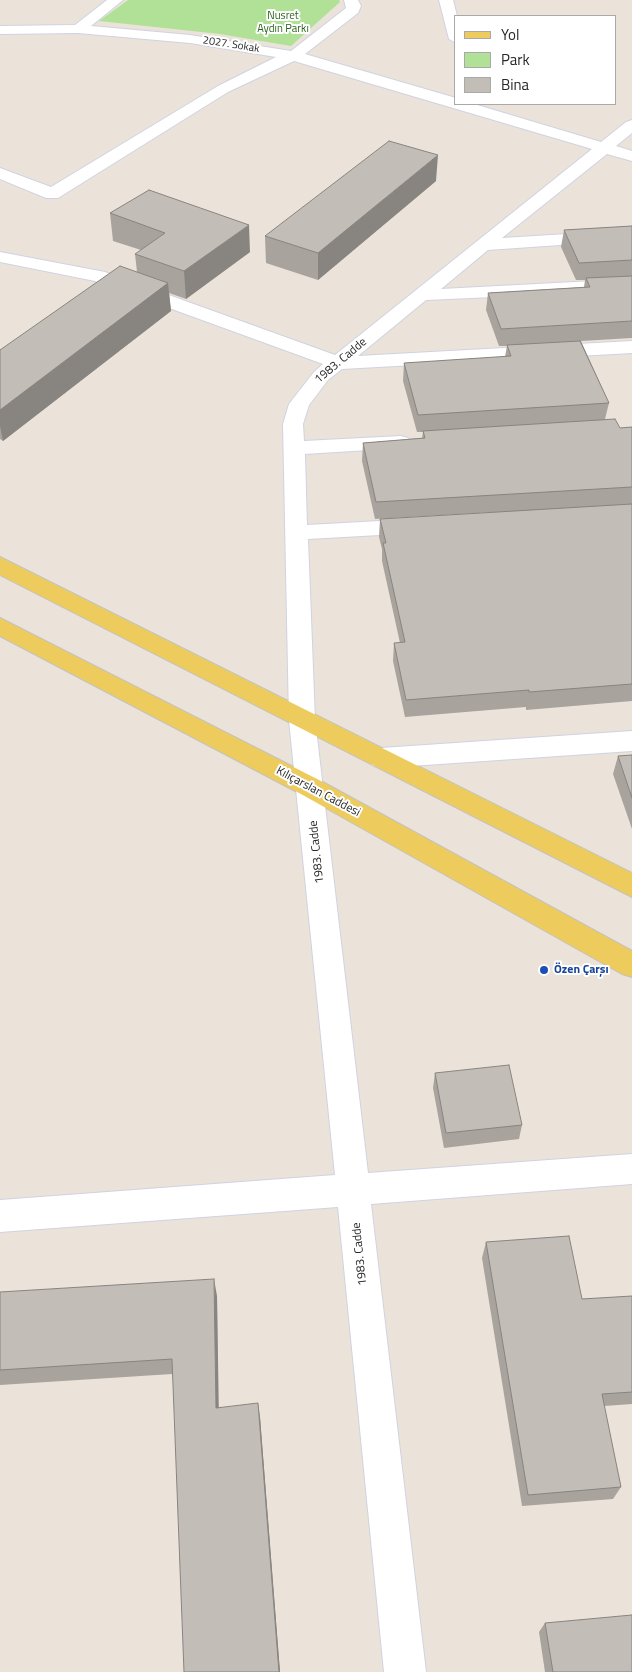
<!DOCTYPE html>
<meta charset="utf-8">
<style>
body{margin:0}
#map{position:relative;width:632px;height:1672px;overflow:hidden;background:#ebe3da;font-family:"Titillium Web",sans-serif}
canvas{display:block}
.legend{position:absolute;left:454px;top:15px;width:162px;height:90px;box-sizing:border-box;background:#fff;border:1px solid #a9a9a9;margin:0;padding:6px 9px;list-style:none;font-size:15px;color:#282828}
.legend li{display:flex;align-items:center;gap:10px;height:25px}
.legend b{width:25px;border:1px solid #a9a9a9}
</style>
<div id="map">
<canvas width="632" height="1672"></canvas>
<ul class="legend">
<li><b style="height:6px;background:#edcb5d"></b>Yol</li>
<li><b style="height:14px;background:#b0e197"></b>Park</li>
<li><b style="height:14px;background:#c3bdb7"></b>Bina</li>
</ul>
</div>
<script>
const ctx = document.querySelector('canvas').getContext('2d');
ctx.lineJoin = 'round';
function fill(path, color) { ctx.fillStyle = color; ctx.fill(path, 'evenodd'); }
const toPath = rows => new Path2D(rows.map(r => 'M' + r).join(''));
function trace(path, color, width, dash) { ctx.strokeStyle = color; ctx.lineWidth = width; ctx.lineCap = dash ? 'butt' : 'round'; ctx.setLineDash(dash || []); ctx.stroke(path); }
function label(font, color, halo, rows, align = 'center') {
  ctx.font = font + ' "Titillium Web",sans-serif'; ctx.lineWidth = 4; ctx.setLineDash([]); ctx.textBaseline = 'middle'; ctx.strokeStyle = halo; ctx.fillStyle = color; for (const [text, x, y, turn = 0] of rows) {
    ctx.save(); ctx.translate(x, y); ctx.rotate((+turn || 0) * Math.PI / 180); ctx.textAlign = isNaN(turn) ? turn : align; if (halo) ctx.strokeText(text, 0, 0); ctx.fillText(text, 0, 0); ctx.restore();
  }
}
fill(toPath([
 [128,0,339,0,340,2,291,46,220,34,99,21]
]), '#b0e197');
const minor = toPath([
 [107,0,123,0,91,26,190,35,291,51,346,8,344,0,358,0,361,6,358,13,305,54,456,98,456,104,474,104,601,142,626,122,632,120,632,133,616,146,632,151,632,161,607,154,502,238,632,230,632,240,488,250,441,289,632,279,632,291,426,300,358,356,632,341,632,353,342,369,328,380,309,405,303,424,304,441,401,436,408,438,412,442,408,446,401,448,305,454,307,525,416,519,424,521,427,526,424,531,416,533,308,539,315,720,368,1173,632,1154,632,1184,371,1204,426,1672,384,1672,338,1207,0,1232,0,1200,335,1175,289,720,283,424,289,404,314,372,323,364,95,281,0,262,0,252,105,272,335,355,592,149,294,61,228,92,58,198,46,198,0,179,0,168,51,187,218,86,276,57,190,43,78,33,0,34,0,26,75,25,107,0],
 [439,0,453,0,457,16,456,43,449,39,439,0],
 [632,731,632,751,381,768,372,765,368,758,372,751,381,748,632,731]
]);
const major = toPath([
 [0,557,632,873,632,897,0,575,0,557],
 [0,618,319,780,632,951,632,977,622,974,301,794,0,636,0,618]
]);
trace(minor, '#cfd3e1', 2);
trace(major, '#c3c3c3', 2);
fill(minor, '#fff');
fill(major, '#edcb5d');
fill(toPath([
 [436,181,318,280,266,263,265,236],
 [110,213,250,252,186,299,169,293,171,311,3,441,0,439,0,350,137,272,135,254,141,250,113,241],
 [632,226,632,338,581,341,609,403,605,419,620,428,632,427,632,701,526,710,526,707,405,717,393,661,394,643,400,643,382,561,382,549,379,537,380,519,512,511,375,519,362,461,363,443,422,438,423,432,417,432,403,381,404,363,505,357,507,346,499,346,486,310,488,293,584,287,585,280,576,280,561,247,564,230],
 [632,755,632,829,613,774,618,756],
 [435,1073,522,1125,519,1139,444,1148,433,1088],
 [486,1242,582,1299,632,1296,632,1404,604,1406,621,1487,613,1499,522,1506,482,1258],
 [0,1292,217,1296,218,1407,260,1417,280,1672,172,1374,0,1385],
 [545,1623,632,1672,545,1672,539,1632]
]), '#a8a39d');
fill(toPath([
 [438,155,436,181,318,280,318,253],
 [249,225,250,252,186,299,184,271],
 [168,283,171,311,3,441,0,426,0,410],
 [214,1279,217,1296,219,1422,216,1408],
 [258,1403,260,1417,280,1672,279,1672]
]), '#888480');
const building = toPath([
 [389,141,438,155,318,253,265,236,389,141],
 [149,190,249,225,184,271,135,254,165,233,110,213,149,190],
 [632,226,632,260,579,263,564,230,632,226],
 [120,266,168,283,0,410,0,350,120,266],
 [632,276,632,321,501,329,488,293,590,287,586,278,632,276],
 [580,341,609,403,418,415,404,363,511,356,507,345,580,341],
 [615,419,620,428,632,427,632,487,376,502,363,443,425,438,423,431,615,419],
 [632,504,632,684,529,692,529,690,406,700,394,643,405,642,383,543,386,543,380,519,632,504],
 [632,755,632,798,618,756,632,755],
 [509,1065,522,1125,446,1133,435,1073,509,1065],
 [569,1236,582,1299,632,1296,632,1392,602,1394,621,1487,528,1495,486,1242,569,1236],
 [214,1279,216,1408,258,1403,279,1672,184,1672,172,1359,0,1370,0,1292,214,1279],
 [632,1615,632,1672,553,1672,545,1623,632,1615]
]);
fill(building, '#c3bdb7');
trace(building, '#888480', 1);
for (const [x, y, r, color] of [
 [544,970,5,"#1a4fb4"]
]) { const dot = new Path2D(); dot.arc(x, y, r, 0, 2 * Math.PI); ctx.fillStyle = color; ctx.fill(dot); trace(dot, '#fff', 2); }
label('11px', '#2a631b', '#fff', [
 ["Nusret",283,16],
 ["Aydın Parkı",283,29]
]);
label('11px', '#282828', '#fff', [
 ["2027. Sokak",231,45,9]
]);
label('12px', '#282828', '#fff', [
 ["1983. Cadde",341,361,-40],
 ["Kılıçarslan Caddesi",318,792,28],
 ["1983. Cadde",317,852,-96],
 ["1983. Cadde",360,1254,-96]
]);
label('bold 12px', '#164399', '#fff', [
 ["Özen Çarşı",554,970]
], 'left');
</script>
